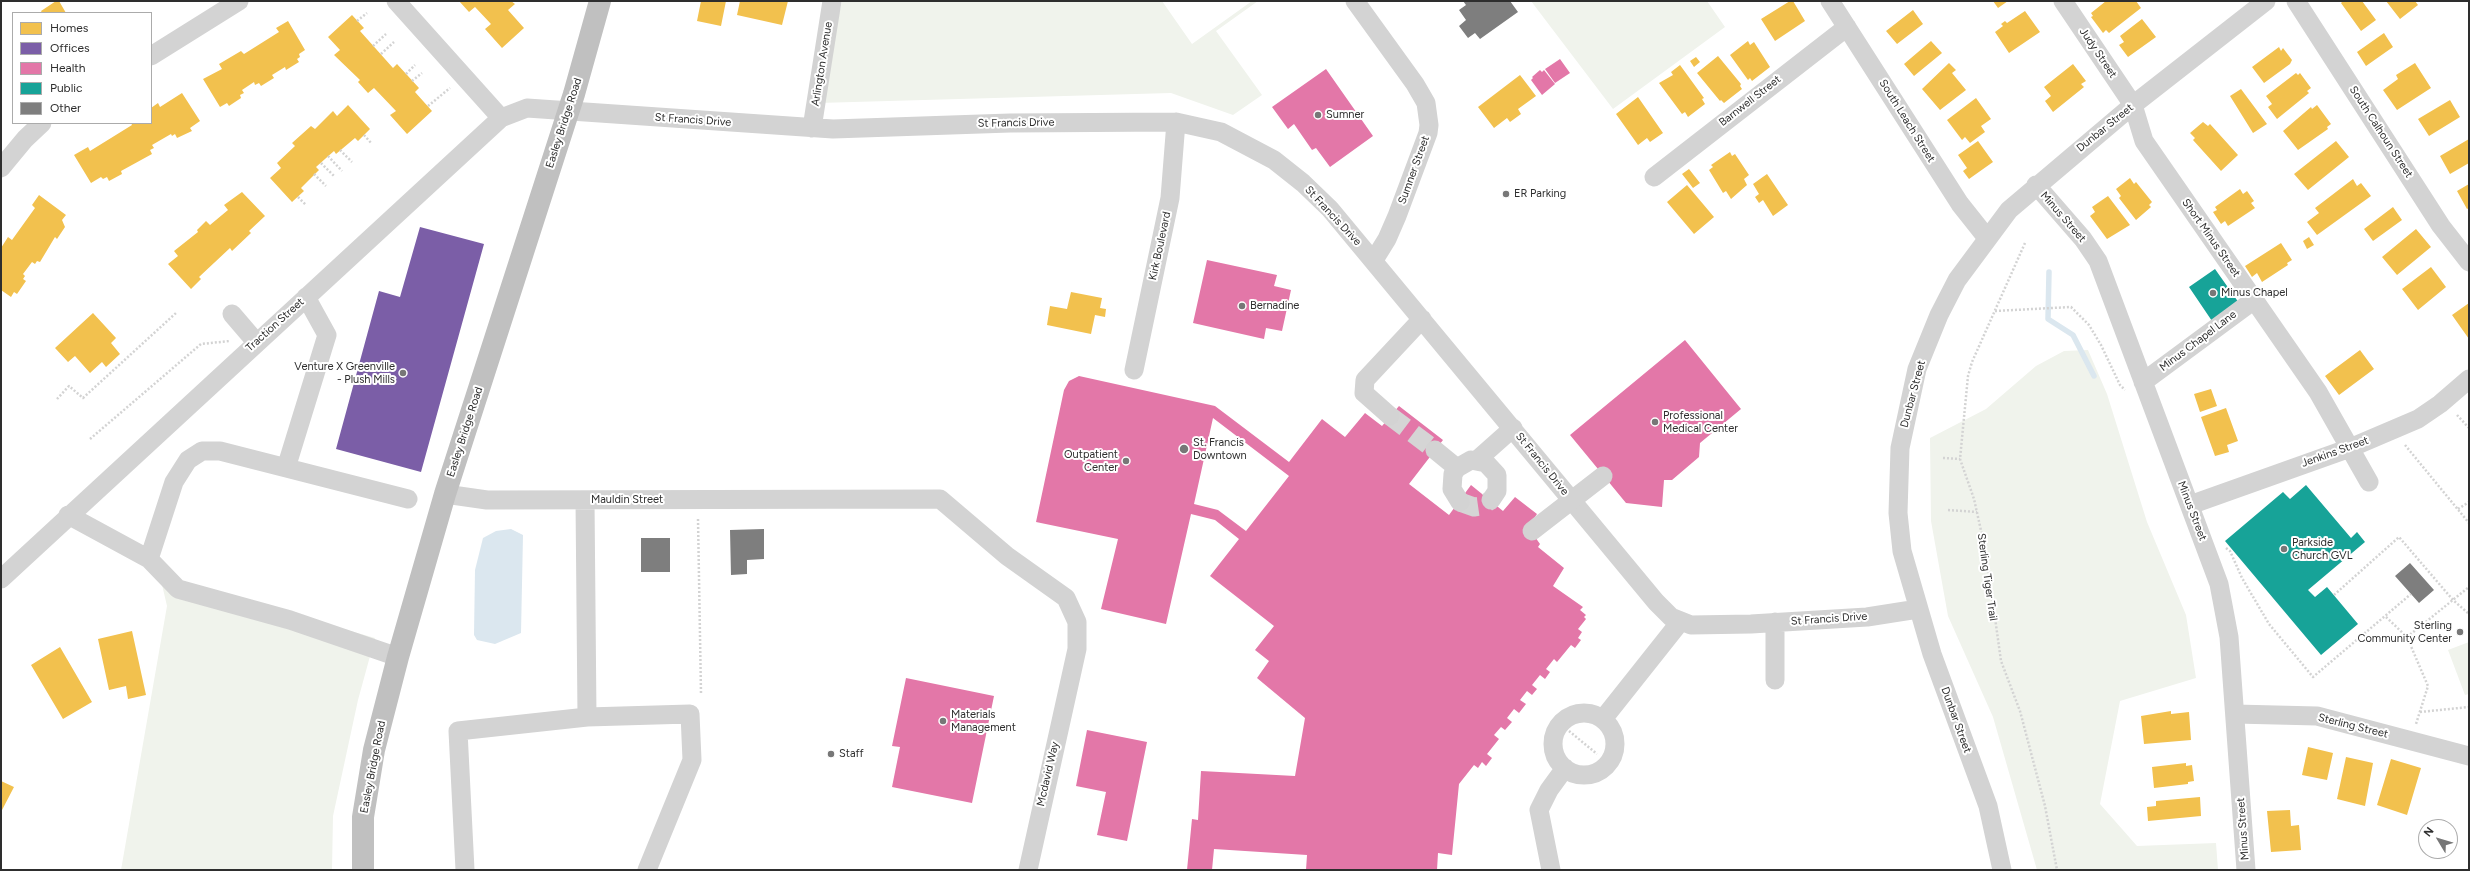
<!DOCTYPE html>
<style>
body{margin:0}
#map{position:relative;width:2470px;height:871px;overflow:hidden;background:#fff;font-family:Figtree,sans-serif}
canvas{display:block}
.frame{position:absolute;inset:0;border:2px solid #2e2e2e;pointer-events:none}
.legend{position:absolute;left:12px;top:12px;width:140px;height:112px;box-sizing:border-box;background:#fff;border:1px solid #ababab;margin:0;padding:5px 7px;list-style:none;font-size:12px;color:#2e2e2e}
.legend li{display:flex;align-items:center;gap:8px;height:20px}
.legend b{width:20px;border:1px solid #ababab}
.north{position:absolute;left:2418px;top:819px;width:40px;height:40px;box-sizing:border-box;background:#fff;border:1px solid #ababab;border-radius:50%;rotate:308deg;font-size:11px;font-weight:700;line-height:16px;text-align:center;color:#2e2e2e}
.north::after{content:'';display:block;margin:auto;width:14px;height:18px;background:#777;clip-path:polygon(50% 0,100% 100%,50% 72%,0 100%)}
</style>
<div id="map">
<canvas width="2470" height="871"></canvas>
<div class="frame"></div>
<ul class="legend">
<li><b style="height:11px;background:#f2c14e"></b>Homes</li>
<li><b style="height:11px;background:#7b5ea7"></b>Offices</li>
<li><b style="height:11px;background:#e377a8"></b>Health</li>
<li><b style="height:11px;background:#17a398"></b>Public</li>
<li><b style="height:11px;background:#7e7e7e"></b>Other</li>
</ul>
<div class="north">N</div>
</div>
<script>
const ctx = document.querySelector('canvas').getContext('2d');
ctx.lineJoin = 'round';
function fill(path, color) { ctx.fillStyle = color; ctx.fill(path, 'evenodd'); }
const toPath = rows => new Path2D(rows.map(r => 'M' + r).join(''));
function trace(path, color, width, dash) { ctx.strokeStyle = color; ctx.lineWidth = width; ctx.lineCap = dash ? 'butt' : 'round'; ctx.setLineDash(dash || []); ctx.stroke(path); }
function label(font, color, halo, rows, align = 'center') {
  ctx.font = font + ' Figtree,sans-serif'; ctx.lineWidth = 4; ctx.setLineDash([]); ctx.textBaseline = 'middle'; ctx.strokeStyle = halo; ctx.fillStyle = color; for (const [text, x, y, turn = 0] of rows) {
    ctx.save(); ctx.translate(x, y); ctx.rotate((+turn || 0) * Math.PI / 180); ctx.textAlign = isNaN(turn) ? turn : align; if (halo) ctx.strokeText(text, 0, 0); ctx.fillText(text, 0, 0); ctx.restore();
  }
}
fill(toPath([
 [842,1,1162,1,1192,44,1252,1,1258,1,1216,31,1262,95,1233,115,1171,93,818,103],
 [1531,1,1707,1,1725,27,1613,109],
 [2088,350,2107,394,2147,522,2186,615,2196,678,2120,701,2100,804,2137,846,2216,843,2218,870,2037,870,1993,717,1948,616,1931,521,1930,438,1986,409,2036,366,2064,351],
 [160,576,375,638,358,700,333,816,332,870,121,870,167,606],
 [2469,642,2469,694,2465,695,2448,650]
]), '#f0f3ec');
fill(toPath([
 [511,529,523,535,521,633,495,644,477,640,474,635,475,570,483,538,496,531]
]), '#dbe7ef');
fill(toPath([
 [56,1,59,1,66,13,42,13,41,11],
 [459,1,511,1,515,4,508,10,524,28,502,48,485,29,491,24,475,7,469,12],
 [701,1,726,1,721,26,697,21],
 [740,1,788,1,782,25,737,15],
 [1790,1,1793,1,1805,21,1775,41,1761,19],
 [1993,1,2008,1,1998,8],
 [2106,1,2136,1,2141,8,2109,33,2106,30,2103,33,2091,17,2093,16,2091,13],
 [2343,1,2362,1,2376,20,2361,31,2341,3],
 [2386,1,2415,1,2418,5,2400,19],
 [1913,10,1923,24,1897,44,1886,31],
 [2025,11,2040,32,2009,53,1995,32,2003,26,2001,24,2005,21,2007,23],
 [352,15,364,28,360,31,393,68,397,64,419,88,415,92,432,111,407,134,390,115,396,111,374,88,368,93,358,82,360,80,334,55,340,50,328,37],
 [2142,19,2156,37,2128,57,2119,45,2124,42,2120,36],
 [288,21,305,50,299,54,300,57,297,59,299,62,286,70,285,67,272,75,274,78,261,86,259,83,255,85,254,82,242,90,244,93,240,95,241,98,229,106,227,103,220,107,203,79,222,69,219,64,241,51,244,54,279,32,276,28],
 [2384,33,2393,47,2366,66,2357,52],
 [1748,41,1750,45,1754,42,1770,67,1752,81,1750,78,1748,80,1730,55],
 [1931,41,1942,53,1914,76,1904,64],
 [2279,47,2281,51,2283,48,2292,60,2290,64,2264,83,2252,67],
 [1718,56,1741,84,1740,86,1742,89,1724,103,1721,100,1720,101,1697,73],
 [1696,57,1700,62,1694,67,1690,61],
 [1949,63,1956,70,1952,73,1966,90,1940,110,1922,89],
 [2415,63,2431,88,2397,110,2383,90,2398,79,2396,75],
 [2073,64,2086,81,2081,84,2084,87,2053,112,2045,101,2051,96,2044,87],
 [1680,65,1704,98,1702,99,1705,104,1688,117,1685,112,1682,114,1659,83,1673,75,1671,72],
 [2296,73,2298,75,2300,73,2311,88,2307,91,2309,93,2277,119,2268,107,2272,104,2266,96],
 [1520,75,1536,96,1518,109,1521,114,1510,122,1507,118,1494,128,1478,107],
 [2241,89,2267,124,2253,133,2230,96],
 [182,93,200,121,190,128,192,131,177,138,175,134,172,136,171,134,152,145,154,148,150,150,152,154,121,171,122,174,109,181,107,177,103,179,101,177,91,183,74,155,88,147,90,151,132,125,131,123,151,123,151,108,158,103,160,107],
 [1638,97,1663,133,1650,142,1647,138,1638,145,1616,114],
 [1976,98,1991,119,1981,126,1985,132,1970,143,1965,137,1962,140,1947,120],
 [2450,100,2460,117,2429,136,2418,119],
 [348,105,370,129,358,141,355,138,336,154,334,151,316,167,319,170,301,188,304,191,292,202,270,178,281,168,277,163,295,146,292,143,311,126,315,129,333,111,337,116],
 [2317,105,2331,124,2327,127,2328,129,2298,150,2283,131,2311,107,2312,109],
 [2203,122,2208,126,2210,124,2238,155,2221,171,2193,140,2195,138,2190,133],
 [2469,139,2469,163,2450,174,2440,156],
 [1978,141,1993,162,1969,179,1963,171,1967,168,1958,155],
 [2336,141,2349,157,2308,190,2294,174],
 [1730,152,1732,156,1735,154,1749,175,1744,179,1747,185,1731,199,1726,191,1723,193,1709,170,1713,167,1711,165],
 [1689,169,1700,183,1693,188,1682,174],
 [1767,174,1788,205,1773,216,1763,200,1759,203,1755,197,1759,194,1753,184],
 [2130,178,2134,184,2136,182,2152,202,2149,205,2151,207,2136,220,2119,198,2121,196,2116,189],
 [2353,179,2357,186,2361,183,2371,196,2317,235,2307,222,2319,213,2315,208],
 [2469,184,2469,208,2467,209,2457,191],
 [1687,185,1714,217,1694,234,1667,202],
 [2240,189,2243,194,2247,191,2254,201,2251,203,2255,208,2228,226,2225,221,2221,224,2213,212,2217,210,2215,207],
 [242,192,265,216,249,231,251,233,232,251,230,248,199,277,201,279,191,289,168,264,178,256,174,251,198,232,197,230,206,221,210,225,228,210,224,205],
 [39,195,66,215,62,220,65,227,57,239,55,237,40,262,37,261,35,264,32,262,23,274,25,276,23,279,26,281,17,294,14,292,11,297,1,290,1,248,8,237,12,240,17,233,35,208,32,205],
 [2108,196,2130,225,2107,239,2090,216,2095,212,2092,207],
 [2393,207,2402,220,2373,241,2364,229],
 [2416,229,2431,247,2397,275,2382,257],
 [2309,237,2314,245,2307,249,2303,241],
 [2281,243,2292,260,2287,263,2288,265,2262,282,2257,273,2252,277,2245,266],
 [2431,267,2446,287,2418,310,2402,289],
 [1071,292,1102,298,1100,308,1106,309,1105,317,1095,315,1091,334,1047,325,1050,306,1067,309],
 [2469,303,2469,339,2452,315],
 [93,313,116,338,111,343,120,354,106,367,102,362,90,373,75,356,68,362,55,348],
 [2360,350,2374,369,2339,395,2325,376],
 [2211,389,2217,406,2200,412,2194,394],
 [2226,408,2238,441,2227,445,2229,452,2215,456,2201,417],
 [132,631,146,695,128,699,126,686,109,690,98,639],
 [60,647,92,702,63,719,31,665],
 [2171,711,2171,714,2189,712,2191,740,2144,744,2141,716],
 [2308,747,2333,753,2327,780,2302,775],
 [2346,757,2373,763,2365,806,2337,799],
 [2391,759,2421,768,2407,815,2377,805],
 [2186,763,2186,766,2192,765,2194,781,2188,782,2188,784,2154,788,2152,767],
 [1,781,14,787,1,812],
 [2200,797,2201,816,2148,821,2147,807,2156,806,2156,801],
 [2290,810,2291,826,2299,825,2301,850,2271,852,2267,811]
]), '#f2c14e');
fill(toPath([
 [420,227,484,244,421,472,336,449,379,291,400,297]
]), '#7b5ea7');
fill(toPath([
 [1560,59,1570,73,1555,83,1545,69],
 [1326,69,1373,136,1330,167,1316,148,1312,150,1294,124,1288,129,1272,107],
 [1540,70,1542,72,1544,70,1555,84,1542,95,1531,80,1533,78,1532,77],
 [1207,260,1277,275,1274,286,1291,290,1282,331,1266,328,1264,339,1193,323],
 [1685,340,1741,409,1700,443,1699,457,1672,480,1664,480,1662,507,1626,503,1570,435],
 [1079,376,1215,406,1289,462,1322,419,1345,437,1365,413,1382,426,1399,406,1443,440,1409,484,1449,515,1471,485,1503,511,1515,497,1537,514,1528,527,1540,544,1538,547,1564,568,1553,586,1583,607,1580,610,1586,615,1584,617,1586,619,1578,629,1582,632,1578,638,1581,640,1575,648,1571,645,1557,662,1554,659,1546,669,1550,672,1545,679,1540,675,1532,685,1537,689,1532,695,1527,691,1520,700,1526,704,1519,713,1514,709,1507,718,1512,722,1505,730,1501,727,1494,735,1499,739,1487,754,1492,758,1486,766,1482,762,1478,768,1474,765,1459,784,1452,855,1438,853,1437,870,1306,870,1307,855,1214,849,1212,870,1187,870,1192,819,1198,820,1201,771,1295,776,1305,718,1257,678,1269,661,1255,650,1274,626,1210,576,1239,539,1215,520,1191,514,1166,624,1101,609,1118,539,1036,522,1064,390,1069,381],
 [1213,418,1289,476,1246,531,1218,510,1194,504],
 [906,678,994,696,972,803,892,787,900,747,892,746],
 [1087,730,1147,742,1127,841,1097,835,1106,792,1076,786]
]), '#e377a8');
fill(toPath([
 [2215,269,2239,303,2212,321,2189,287],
 [2306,485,2351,538,2357,532,2365,542,2308,590,2315,597,2327,587,2358,624,2321,655,2225,541,2283,492,2290,499]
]), '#17a398');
trace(toPath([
 [2049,272,2048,319,2073,335,2094,376]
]), '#dbe7ef', 5.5);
fill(toPath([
 [1463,1,1510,1,1518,12,1480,39,1475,33,1468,38,1459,26,1466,20,1459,10,1466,5],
 [764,529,764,559,747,560,747,574,731,575,730,530],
 [641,538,670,538,670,572,641,572],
 [2410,563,2434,590,2419,603,2395,576]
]), '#7e7e7e');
trace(toPath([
 [1390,416,1435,450],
 [1460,502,1474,507,1481,506,1491,500]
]), '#d5d5d5', 19, [19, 10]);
trace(toPath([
 [357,21,367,13],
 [373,46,386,34],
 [381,54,394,42],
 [406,74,415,65],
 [412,81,422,73],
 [428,106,450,88],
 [364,135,372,144],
 [340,150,352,162],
 [328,156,342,171],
 [321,163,335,177],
 [314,174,326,186],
 [298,197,306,205],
 [2025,243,1972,362,1968,376,1960,459,1974,499,1986,553,2001,661,2020,711,2045,806,2057,870],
 [1995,311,2071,307,2089,325,2101,345,2120,385,2125,390],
 [57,399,69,386,83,398,176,313],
 [2457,415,2469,428],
 [90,439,201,344,230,341],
 [2405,445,2469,523],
 [1943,458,1960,459],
 [2458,509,2469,502],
 [1948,510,1977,512],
 [698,519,701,694],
 [2226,548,2230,551,2242,578,2269,624,2313,677,2411,594],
 [2334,595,2399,537,2453,600,2469,614],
 [2386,617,2407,637,2428,686,2416,724],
 [2407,637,2469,587],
 [2420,712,2469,707],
 [1569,731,1597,754]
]), '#d3d3d3', 2.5, [2, 2]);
trace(toPath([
 [396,1,501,118],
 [1355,1,1415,84,1426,103,1429,125,1428,133,1397,216,1387,239,1374,260],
 [1830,1,1960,204,1987,238],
 [2063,1,2133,105,2144,141,2318,392,2369,482],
 [2296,1,2441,226,2469,262],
 [151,56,239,1],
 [812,128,832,1],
 [1,168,25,139,42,123],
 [1654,177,1847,27],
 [2036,185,2083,239,2098,261,2219,584,2229,637,2246,870],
 [232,314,256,342],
 [1134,370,1170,198,1176,122],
 [2143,382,2254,300],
 [1390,416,1364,393,1365,380,1422,319],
 [1435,450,1457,468],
 [1477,460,1513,428],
 [286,468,327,335,306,297],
 [445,494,487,500,940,499,1007,556,1066,598,1077,622,1077,649,1028,870],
 [585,500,587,717],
 [1460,502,1452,489,1453,474,1457,468,1471,460,1486,463,1497,475,1497,491,1491,500],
 [2190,505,2350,448,2418,419,2440,404,2469,379],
 [68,515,149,559,178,589,290,620,398,657],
 [149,559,174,482,188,460,202,451,220,451,408,499],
 [1,579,501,118,527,108,833,129,1010,123,1176,122,1221,132,1274,160,1303,183,1330,209,1656,602,1671,617,1691,625,1751,624,1867,617,1918,609],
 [1775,622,1775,680],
 '1553 744a31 31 0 1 1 62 0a31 31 0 1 1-62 0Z',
 [2235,714,2317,716,2469,756],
 [1603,719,1680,622],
 [465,870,458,731,587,717,690,714,692,760,647,870],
 [1551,870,1539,810,1549,790,1565,768],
 [2002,870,1988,806,1932,654,1902,551,1898,513,1900,448,1917,369,1939,315,1957,280,2009,210,2133,105,2266,1]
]), '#d3d3d3', 19);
trace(toPath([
 [363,870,363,817,374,750,398,657,445,494,574,94,600,1]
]), '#c0c0c0', 22);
trace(toPath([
 [1532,531,1603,476]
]), '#d3d3d3', 19);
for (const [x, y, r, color] of [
 [1318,115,4,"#777"],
 [1506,194,4,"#777"],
 [2213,293,4,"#777"],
 [1242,306,4,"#777"],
 [403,373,4,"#777"],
 [1655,422,4,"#777"],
 [1184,449,5,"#777"],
 [1126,461,4,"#777"],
 [2284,549,4,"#777"],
 [2460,632,4,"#777"],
 [943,721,4,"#777"],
 [831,754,4,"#777"]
]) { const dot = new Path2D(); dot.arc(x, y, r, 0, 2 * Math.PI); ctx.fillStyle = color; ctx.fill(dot); trace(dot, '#fff', 1.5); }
label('11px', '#2e2e2e', '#fff', [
 ["Judy Street",2098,53,56],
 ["Arlington Avenue",822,64,-81],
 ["Barnwell Street",1750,101,-38],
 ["St Francis Drive",693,120,4],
 ["South Leach Street",1907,121,58],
 ["Easley Bridge Road",564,123,-72],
 ["St Francis Drive",1016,123,-1],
 ["Dunbar Street",2105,128,-39],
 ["South Calhoun Street",2381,132,57],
 ["Sumner Street",1414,170,-70],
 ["St Francis Drive",1333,216,47],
 ["Minus Street",2063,217,49],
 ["Short Minus Street",2211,238,55],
 ["Kirk Boulevard",1160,246,-78],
 ["Traction Street",275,325,-42],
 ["Minus Chapel Lane",2198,341,-37],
 ["Dunbar Street",1913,394,-75],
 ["Easley Bridge Road",465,432,-72],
 ["Jenkins Street",2335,452,-20],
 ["St Francis Drive",1542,464,51],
 ["Mauldin Street",627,500],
 ["Minus Street",2192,511,69],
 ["Sterling Tiger Trail",1987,577,82],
 ["St Francis Drive",1829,619,-4],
 ["Dunbar Street",1956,720,70],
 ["Sterling Street",2353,726,14],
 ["Easley Bridge Road",373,767,-79],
 ["Mcdavid Way",1048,774,-77],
 ["Minus Street",2243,829,-94]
]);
label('11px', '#2e2e2e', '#fff', [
 ["Sumner",1326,115],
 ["ER Parking",1514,194],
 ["Minus Chapel",2221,293],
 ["Bernadine",1250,306],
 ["Venture X Greenville",395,367,"right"],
 ["- Plush Mills",395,380,"right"],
 ["Professional",1663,416],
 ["Medical Center",1663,429],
 ["St. Francis",1193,443],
 ["Downtown",1193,456],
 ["Outpatient",1118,455,"right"],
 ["Center",1118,468,"right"],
 ["Parkside",2292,543],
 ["Church GVL",2292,556],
 ["Sterling",2452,626,"right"],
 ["Community Center",2452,639,"right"],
 ["Materials",951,715],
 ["Management",951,728],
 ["Staff",839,754]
], 'left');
</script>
